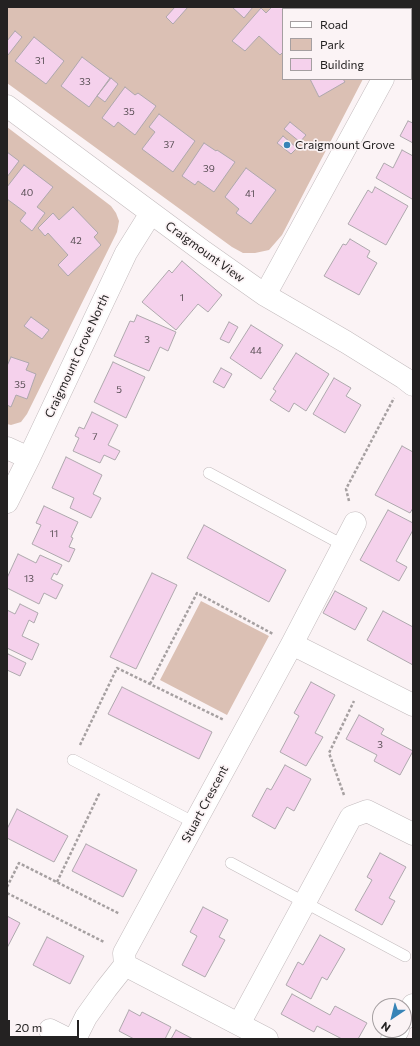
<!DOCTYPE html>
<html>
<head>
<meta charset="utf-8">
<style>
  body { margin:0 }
  #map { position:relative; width:420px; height:1046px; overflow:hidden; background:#fbf3f5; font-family:Commissioner,sans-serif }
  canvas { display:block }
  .frame { position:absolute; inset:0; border:8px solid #242222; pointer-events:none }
  .legend { position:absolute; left:282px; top:8px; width:130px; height:72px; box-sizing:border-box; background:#fbf3f5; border:1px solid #a59fa1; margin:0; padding:5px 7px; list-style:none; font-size:12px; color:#242222 }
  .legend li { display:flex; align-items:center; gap:8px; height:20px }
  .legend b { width:20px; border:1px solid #a59fa1 }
  .north { position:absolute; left:372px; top:998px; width:40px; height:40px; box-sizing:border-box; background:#fbf3f5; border:1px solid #a59fa1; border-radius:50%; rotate:215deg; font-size:11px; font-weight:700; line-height:16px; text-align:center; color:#242222 }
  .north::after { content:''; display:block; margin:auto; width:14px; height:18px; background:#3884b7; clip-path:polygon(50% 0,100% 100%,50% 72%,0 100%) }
  .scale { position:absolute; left:8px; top:1020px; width:71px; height:18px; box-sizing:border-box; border:2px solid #242222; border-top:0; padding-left:5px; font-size:12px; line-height:14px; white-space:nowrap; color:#242222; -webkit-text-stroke:3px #fbf3f5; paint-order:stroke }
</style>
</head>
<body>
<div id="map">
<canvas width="420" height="1046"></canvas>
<div class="frame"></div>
<ul class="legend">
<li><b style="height:5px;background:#fff"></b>Road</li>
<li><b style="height:11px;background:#dbc0b4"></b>Park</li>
<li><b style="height:11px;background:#f5d1ec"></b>Building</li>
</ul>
<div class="north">N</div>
<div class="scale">20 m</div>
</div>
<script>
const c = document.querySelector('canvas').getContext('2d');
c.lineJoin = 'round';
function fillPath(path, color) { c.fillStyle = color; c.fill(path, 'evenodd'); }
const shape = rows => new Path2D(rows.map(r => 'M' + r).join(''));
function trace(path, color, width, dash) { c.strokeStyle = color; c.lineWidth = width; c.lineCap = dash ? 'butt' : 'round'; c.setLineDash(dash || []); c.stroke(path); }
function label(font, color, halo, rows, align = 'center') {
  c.font = font + ' Commissioner,sans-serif'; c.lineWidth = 3.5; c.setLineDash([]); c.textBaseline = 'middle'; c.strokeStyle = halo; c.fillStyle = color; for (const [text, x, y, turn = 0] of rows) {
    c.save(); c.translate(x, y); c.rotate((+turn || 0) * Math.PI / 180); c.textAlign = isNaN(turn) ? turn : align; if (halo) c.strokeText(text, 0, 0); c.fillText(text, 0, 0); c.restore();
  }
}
fillPath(shape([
  [7,7,324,7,327,9,283,9,283,79,363,79,282,235,269,250,255,253,243,253,232,247,7,83],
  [7,127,111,206,116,213,119,221,117,232,27,414,21,422,11,425,7,424],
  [201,601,269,636,227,715,160,680]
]), '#dbc0b4');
const building = shape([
  [175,7,188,7,173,24,166,17,175,7],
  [232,7,253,7,244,18,232,7],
  [272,7,288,7,290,9,283,9,283,52,280,55,259,36,245,51,232,41,261,8,266,13,272,7],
  [15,31,22,37,8,55,7,54,7,41,15,31],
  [34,37,64,61,46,84,15,61,34,37],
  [82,57,110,78,89,107,61,86,82,57],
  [111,78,118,84,105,102,97,96,111,78],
  [310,79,343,79,345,82,319,97,310,79],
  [125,87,135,95,138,93,156,106,135,135,118,122,114,127,102,118,125,87],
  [159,114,195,141,173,172,142,149,155,132,149,127,159,114],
  [408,121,413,123,413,143,400,136,408,121],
  [290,122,306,135,300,142,284,129,290,122],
  [283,136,297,148,291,154,277,143,283,136],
  [204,143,216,151,217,150,235,162,214,192,198,181,195,185,182,176,204,143],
  [402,150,413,156,413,197,412,199,376,178,384,163,393,168,402,150],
  [7,152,19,161,7,177,7,152],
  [24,165,53,187,37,207,45,213,32,231,20,221,26,213,7,199,7,187,24,165],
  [246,168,276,190,251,224,236,213,239,209,225,197,246,168],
  [375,187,408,206,386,245,348,224,368,190,372,193,375,187],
  [73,207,98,233,94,237,101,245,68,276,58,265,68,255,48,233,45,236,38,228,53,213,59,220,73,207],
  [350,239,370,251,367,257,377,263,359,295,324,276,343,244,346,245,350,239],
  [182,261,222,295,208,312,198,304,176,330,142,302,169,270,172,273,182,261],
  [137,315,176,332,168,351,160,347,149,371,114,356,130,321,134,322,137,315],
  [31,317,49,330,42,339,24,326,31,317],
  [229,322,238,327,229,343,220,339,229,322],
  [251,325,283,345,261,379,230,358,251,325],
  [296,353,329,374,306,411,294,403,289,412,270,400,276,391,273,389,296,353],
  [11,357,29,363,26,370,36,374,27,399,16,395,11,407,7,405,7,366,11,357],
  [113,362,145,377,126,418,94,402,113,362],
  [221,368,232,374,224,388,213,382,221,368],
  [334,378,351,388,346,396,361,405,345,433,313,414,334,378],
  [92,412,118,425,108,445,120,451,115,460,104,455,100,463,73,451,79,438,75,436,79,427,84,429,92,412],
  [402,446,413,452,413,508,410,513,375,495,402,446],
  [66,457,102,475,93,494,101,498,91,518,70,508,74,498,52,488,66,457],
  [44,506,78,522,71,537,73,538,69,547,75,549,69,562,32,544,41,525,36,523,44,506],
  [388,510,413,523,413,530,396,561,407,567,399,581,360,560,388,510],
  [204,525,286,570,269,602,187,558,204,525],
  [18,554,36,563,40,555,62,565,57,575,54,573,51,579,63,585,56,599,44,593,39,604,7,588,7,578,18,554],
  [152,573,177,585,136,669,110,657,152,573],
  [335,591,367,608,355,630,323,613,335,591],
  [20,604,38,613,34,623,29,620,22,636,39,644,32,660,7,648,7,610,15,614,20,604],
  [383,611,413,627,413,665,367,640,383,611],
  [8,654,26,663,20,676,7,670,7,657,8,654],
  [311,682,335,695,315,733,323,737,306,766,280,752,299,716,294,713,311,682],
  [122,687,212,732,199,759,108,714,122,687],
  [359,715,384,729,381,734,413,751,400,775,374,761,377,755,346,739,359,715],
  [285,765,311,779,294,811,287,807,275,829,252,816,267,788,271,790,285,765],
  [17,809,68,836,54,862,7,838,7,829,17,809],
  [86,844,137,870,123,897,72,871,86,844],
  [380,853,406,867,389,898,395,901,382,925,355,910,372,880,367,877,380,853],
  [203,907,228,920,219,937,225,940,205,977,182,965,197,936,190,932,203,907],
  [7,916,20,923,7,948,7,916],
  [320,935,345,949,327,980,322,977,311,999,286,985,298,962,303,965,320,935],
  [47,937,84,956,70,984,33,965,47,937],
  [292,994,330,1015,335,1006,367,1023,358,1039,342,1039,317,1026,314,1032,281,1014,292,994],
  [129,1010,140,1016,142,1012,171,1027,165,1039,134,1039,119,1031,129,1010],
  [176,1030,193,1039,171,1039,176,1030]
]);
fillPath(building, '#f5d1ec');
trace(building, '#aea8ad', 1);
const service = shape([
  [209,473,343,545],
  [73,760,195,823],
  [231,863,405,956]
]);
const minor = shape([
  [350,7,352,9],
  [411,26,413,22],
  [7,106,204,252,265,295,346,342,404,378,413,385],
  [265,295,383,79],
  [7,448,29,458],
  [7,502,29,458,126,253,151,213],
  [292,644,413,705],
  [125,965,267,1039],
  [404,1019,413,1005],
  [239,1024,351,817,367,811,413,834],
  [50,1030,68,1039],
  [75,1039,86,1017,106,989,125,965,124,953,292,644,355,523],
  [392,1039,398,1030]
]);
trace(service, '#c3bbbd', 12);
trace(minor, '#c3bbbd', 23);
trace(shape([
  [349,501,346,489,394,398],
  [150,684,197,593,273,634],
  [80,745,117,668,224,720],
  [344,795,329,753,354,701],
  [57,882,100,792],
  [7,887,19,863,120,914],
  [7,893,104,942]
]), '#a6a0a1', 2.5, [3, 2]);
trace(service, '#fff', 11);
trace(minor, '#fff', 22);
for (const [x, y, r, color] of [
  [287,145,4,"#3884b7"]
]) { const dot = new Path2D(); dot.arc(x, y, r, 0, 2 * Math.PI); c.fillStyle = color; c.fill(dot); trace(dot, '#fbf3f5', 1.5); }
label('10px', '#584e54', null, [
  ["31",40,61],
  ["33",85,82],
  ["35",129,112],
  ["37",169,145],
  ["39",209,169],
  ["40",27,193],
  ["41",250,194],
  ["42",76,241],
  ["1",182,298],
  ["3",147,340],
  ["44",256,351],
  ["35",20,385],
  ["5",119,390],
  ["7",95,437],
  ["11",54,534],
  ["13",29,579],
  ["3",380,745]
]);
label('12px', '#242222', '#fbf3f5', [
  ["Craigmount Grove",295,145]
], 'left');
label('12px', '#242222', '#fbf3f5', [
  ["Craigmount View",205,252,36],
  ["Craigmount Grove North",77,356,-65],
  ["Stuart Crescent",205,804,-62]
]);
</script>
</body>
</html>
